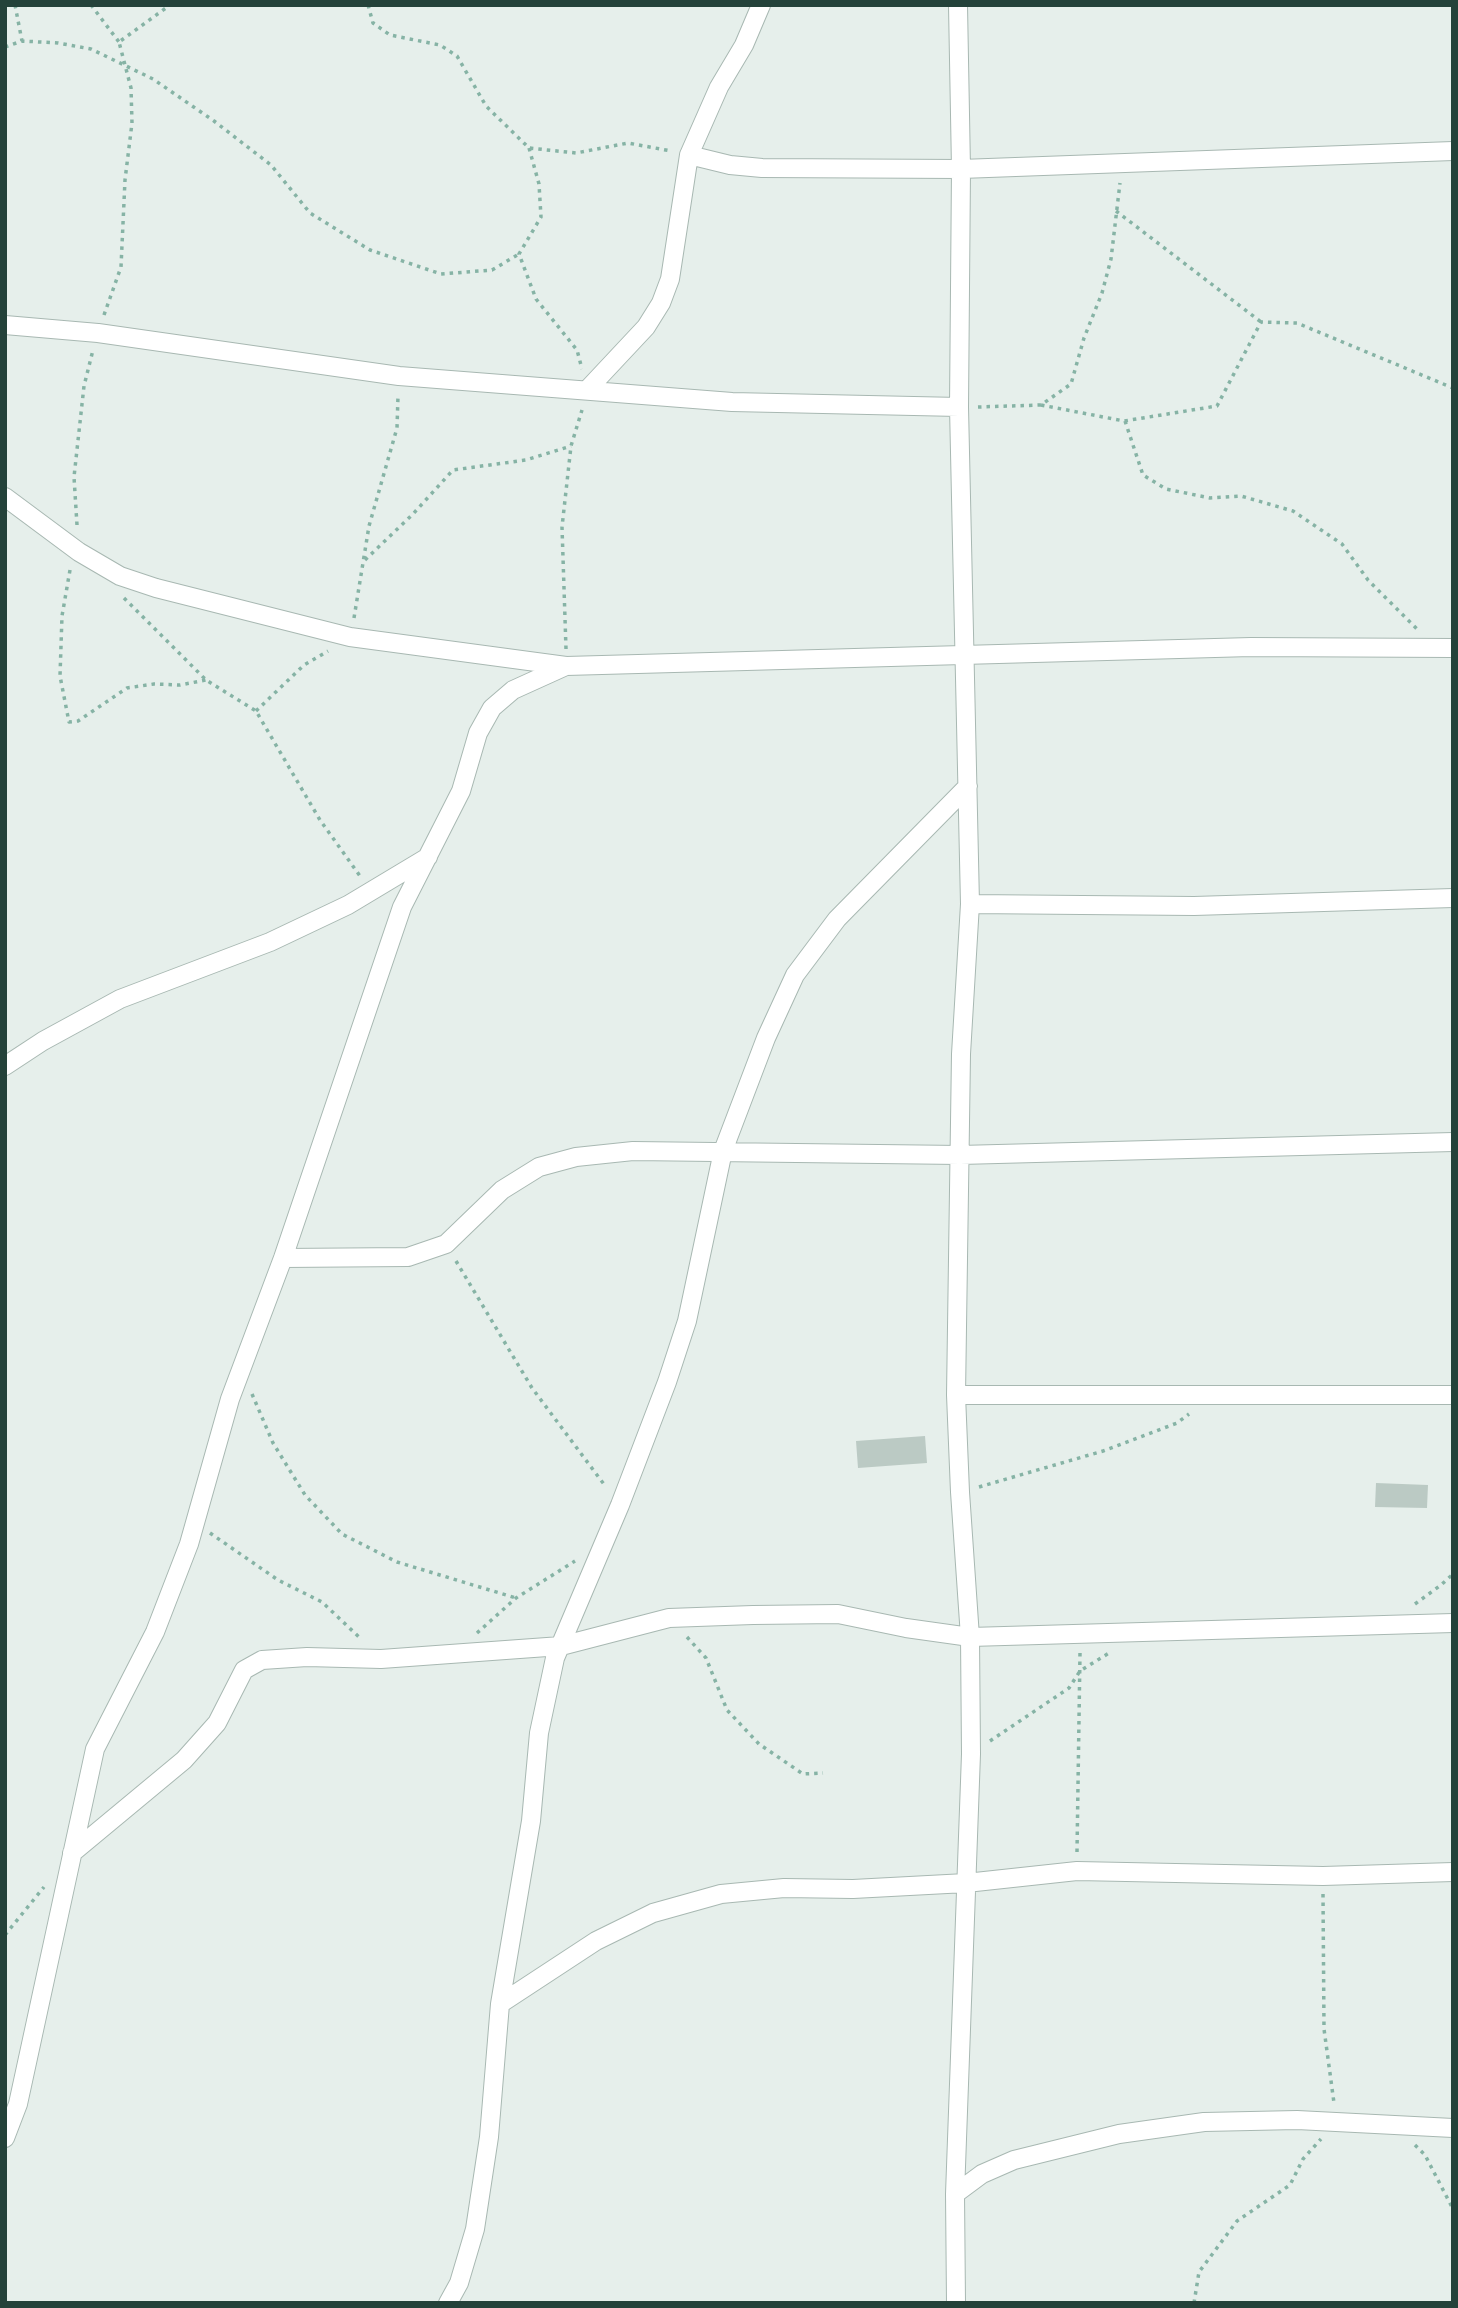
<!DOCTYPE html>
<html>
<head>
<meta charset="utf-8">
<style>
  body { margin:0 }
  #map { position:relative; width:1458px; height:2308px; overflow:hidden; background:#e6efeb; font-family:Figtree,sans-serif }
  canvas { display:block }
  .frame { position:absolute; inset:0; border:7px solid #24423a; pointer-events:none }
</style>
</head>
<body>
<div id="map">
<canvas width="1458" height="2308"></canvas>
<div class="frame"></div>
</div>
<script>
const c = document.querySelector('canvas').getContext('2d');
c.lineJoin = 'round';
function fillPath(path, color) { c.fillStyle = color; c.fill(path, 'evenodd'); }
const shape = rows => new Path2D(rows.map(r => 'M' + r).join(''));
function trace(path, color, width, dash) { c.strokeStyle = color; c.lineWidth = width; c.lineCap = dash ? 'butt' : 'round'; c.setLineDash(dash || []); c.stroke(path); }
fillPath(shape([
  [925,1436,927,1463,858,1468,856,1441],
  [1376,1483,1428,1485,1427,1508,1375,1507]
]), '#bbcac4');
const street = shape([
  [689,155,730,165,762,168,961,169,1453,151],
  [5,325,98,333,399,376,732,402,959,407],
  [587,390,646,327,661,303,670,279,689,155,719,87,744,45,761,5],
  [5,497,79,552,120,576,156,588,350,637,566,666,1251,647,1453,648],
  [970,904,1194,906,1453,898],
  [5,1066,43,1041,120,999,270,942,348,905,428,857],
  [283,1258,408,1257,446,1244,502,1190,539,1167,576,1157,633,1151,960,1155,1453,1142],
  [956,1395,1453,1395],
  [72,1853,184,1760,217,1723,244,1670,262,1660,307,1657,381,1659,561,1646,669,1618,753,1615,838,1614,906,1628,970,1637,1453,1623],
  [500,2004,596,1941,653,1913,721,1894,784,1888,853,1889,966,1883,1077,1871,1323,1876,1453,1872],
  [5,2138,18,2104,95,1749,155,1632,189,1544,230,1399,283,1258,402,907,461,791,478,733,492,708,513,690,566,666],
  [955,2194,982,2174,1014,2160,1119,2134,1204,2122,1297,2120,1453,2128],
  [448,2303,459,2283,475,2229,489,2137,500,2004,531,1821,539,1733,555,1658,620,1505,667,1382,687,1321,723,1151,766,1038,795,975,837,919,968,786],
  [956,2303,955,2194,971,1754,970,1637,960,1492,956,1395,961,1054,970,904,959,407,961,169,958,5]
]);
trace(street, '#a8b8b2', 20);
trace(shape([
  [15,5,22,41],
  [91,5,119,42],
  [368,5,373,23,390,35,440,45,457,56,486,106,529,148,576,153,628,143,671,151],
  [5,47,22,41,58,43,91,49,153,79,214,121,271,165,310,213,370,250,441,274,492,270,519,254],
  [529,148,539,184,541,217,519,254,536,299,577,350,582,369],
  [1116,211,1261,322],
  [104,315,121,267,125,180,132,123,131,88,119,42,170,5],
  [1041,405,1124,421,1217,406,1261,322,1297,323,1453,388],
  [978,407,1041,405,1071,384,1084,338,1102,293,1111,259,1120,183],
  [1125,421,1143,475,1166,489,1210,498,1241,496,1293,511,1342,544,1368,580,1418,630],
  [77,525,74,477,84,386,93,350],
  [365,560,413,514,453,470,526,460,571,446],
  [70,570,62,616,60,676,69,722,78,721,127,688,154,684,180,685,206,680],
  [124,598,206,680,256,711,320,820,360,876],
  [354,618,369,526,397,428,398,396],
  [566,649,562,527,571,446,582,410],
  [256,711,304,665,328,651],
  [456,1261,532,1388,606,1487],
  [252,1394,273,1443,305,1495,342,1534,397,1562,516,1598],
  [979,1487,1103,1451,1177,1423,1189,1414],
  [210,1533,278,1580,322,1602,360,1638],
  [1415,1604,1441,1585,1453,1574],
  [477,1633,516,1598,575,1561],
  [687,1637,706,1658,727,1710,759,1744,803,1774,823,1773],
  [990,1741,1069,1688,1080,1671,1109,1653],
  [1077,1852,1080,1653],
  [1323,1894,1324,2029,1334,2103],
  [5,1935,44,1887],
  [1415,2145,1425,2155,1453,2209],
  [1194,2303,1199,2272,1237,2221,1290,2185,1303,2159,1321,2139]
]), '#86b3a5', 3.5, [3.5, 5]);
trace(street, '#fff', 18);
</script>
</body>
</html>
